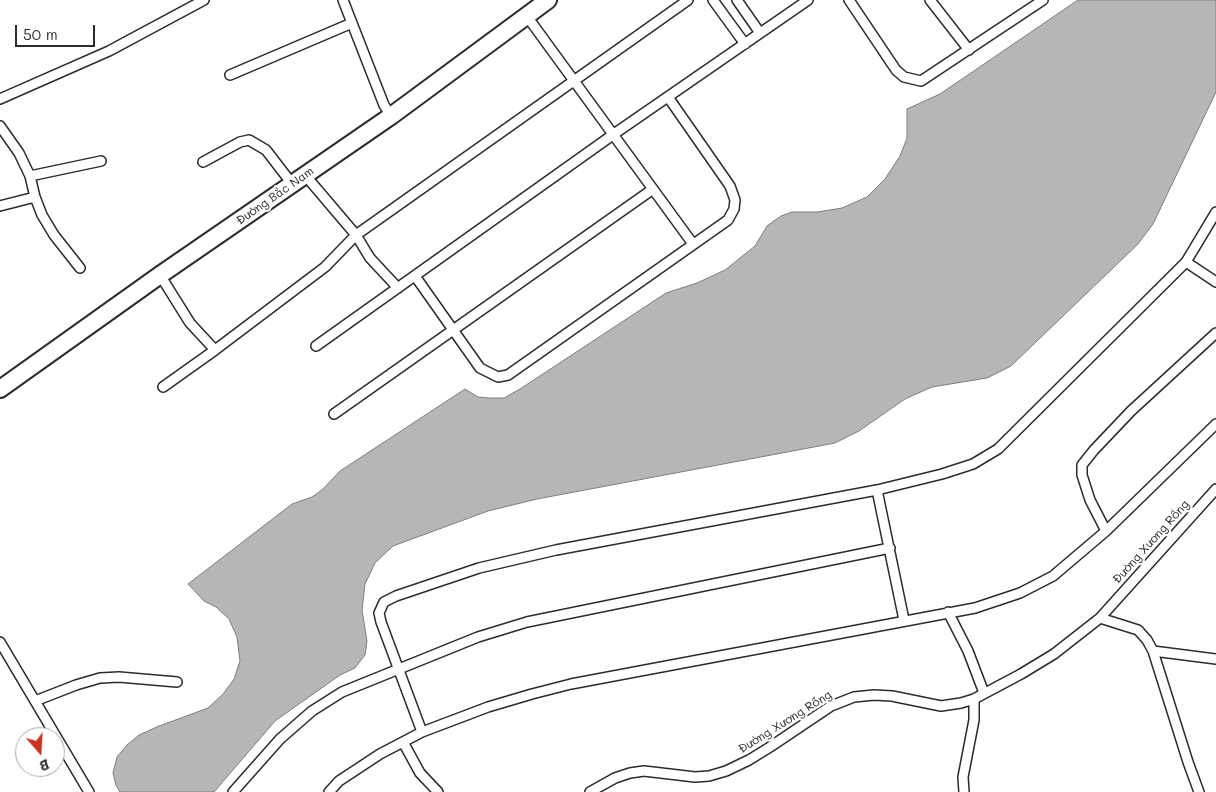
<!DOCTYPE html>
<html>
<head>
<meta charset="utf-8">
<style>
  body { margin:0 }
  #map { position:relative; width:1216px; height:792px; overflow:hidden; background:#fff; font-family:Mali,sans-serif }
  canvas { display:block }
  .north { position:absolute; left:15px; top:727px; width:50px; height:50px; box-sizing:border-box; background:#fff; border:1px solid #aaa; border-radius:50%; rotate:161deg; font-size:14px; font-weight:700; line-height:20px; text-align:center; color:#2b2b2b }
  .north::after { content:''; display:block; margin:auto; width:18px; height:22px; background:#c8321e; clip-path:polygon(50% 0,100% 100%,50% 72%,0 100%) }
  .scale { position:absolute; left:15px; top:25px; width:80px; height:22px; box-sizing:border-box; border:2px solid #2b2b2b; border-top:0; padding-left:6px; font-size:15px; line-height:18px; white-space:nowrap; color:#2b2b2b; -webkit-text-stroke:4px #fff; paint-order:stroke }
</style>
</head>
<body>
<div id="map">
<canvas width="1216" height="792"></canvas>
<div class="north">B</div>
<div class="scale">50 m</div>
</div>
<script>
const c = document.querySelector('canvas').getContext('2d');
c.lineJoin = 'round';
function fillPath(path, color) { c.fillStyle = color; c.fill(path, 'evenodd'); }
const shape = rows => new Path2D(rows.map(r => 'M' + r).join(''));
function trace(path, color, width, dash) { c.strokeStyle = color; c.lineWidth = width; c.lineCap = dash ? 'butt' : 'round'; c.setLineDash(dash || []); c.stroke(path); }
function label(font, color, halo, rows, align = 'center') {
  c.font = font + ' Mali,sans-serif'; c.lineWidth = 4.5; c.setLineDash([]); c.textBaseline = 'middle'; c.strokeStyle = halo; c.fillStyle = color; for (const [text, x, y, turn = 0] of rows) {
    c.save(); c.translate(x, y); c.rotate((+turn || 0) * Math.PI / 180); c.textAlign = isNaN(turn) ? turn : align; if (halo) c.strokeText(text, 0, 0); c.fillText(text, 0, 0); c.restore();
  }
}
const water = shape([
  [1078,0,1216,0,1216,92,1153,224,1138,244,1011,366,987,378,932,387,905,399,859,431,835,443,537,499,488,511,393,546,375,563,365,584,362,610,367,641,365,655,355,668,340,675,275,721,214,792,120,792,116,785,113,773,117,757,127,745,139,735,159,726,208,708,223,694,234,679,240,661,237,637,229,619,216,607,204,601,188,584,292,504,312,497,323,489,340,471,465,389,478,397,489,398,504,398,520,389,666,293,697,283,725,270,755,246,767,226,781,216,792,212,817,212,842,208,867,197,885,179,900,156,907,138,907,109,940,94,1078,0]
]);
fillPath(water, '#b6b6b6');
trace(water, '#7e7e7e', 1);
const street = shape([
  [343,0,384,105,391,116],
  [713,0,745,44],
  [737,0,760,33],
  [849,0,896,70,904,77,921,81,1043,0],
  [930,0,969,50],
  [526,15,693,244],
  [230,75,352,23],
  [0,99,109,51,204,0],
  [0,126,19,153,30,176,35,197,42,215,54,235,80,268],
  [203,162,240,142,249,140,266,150,293,185],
  [305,175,356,235,370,258,398,288],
  [30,176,101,161],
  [0,206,35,197],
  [1186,262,1216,282],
  [160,275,190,323,215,350],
  [415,276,480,368,498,377,508,375,728,220,734,209,735,200,730,186,668,97],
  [316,346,614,134,808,0],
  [163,387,215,350,325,267,356,235,688,0],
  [334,414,653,189],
  [877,490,904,620],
  [1106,531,1090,500,1082,475,1082,465,1094,450,1131,411,1216,333],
  [948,612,968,651,984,693],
  [1100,618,1138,630,1147,640,1153,651,1216,659],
  [0,642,89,792],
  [1153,651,1188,762,1199,792],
  [35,701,76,685,100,678,119,677,177,682],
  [422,732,381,622,379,613,384,602,396,596,479,568,556,550,877,490,942,474,973,464,998,449,1186,262,1216,212],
  [403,742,420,773,438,792],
  [233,792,280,739,312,711,342,692,478,637,527,622,890,548],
  [329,792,339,781,380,754,422,732,488,707,532,694,571,684,975,608,1020,593,1053,576,1106,531,1216,424],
  [590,792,615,778,630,773,644,771,695,777,709,776,726,771,749,760,770,747,831,706,854,697,874,695,892,696,941,706,961,703,974,699,1021,674,1054,654,1100,618,1216,489],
  [964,792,963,777,974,720,974,699]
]);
const highway = shape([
  [0,389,160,275,391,116,548,0]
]);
trace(street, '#2b2b2b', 12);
trace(highway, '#2b2b2b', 20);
trace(street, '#fff', 9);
trace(highway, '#fff', 16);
label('12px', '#2b2b2b', '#fff', [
  ["Đường Bắc Nam",275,196,-35],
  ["Đường Xương Rồng",1151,542,-48],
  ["Đường Xương Rồng",785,722,-32]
]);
</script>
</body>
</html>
